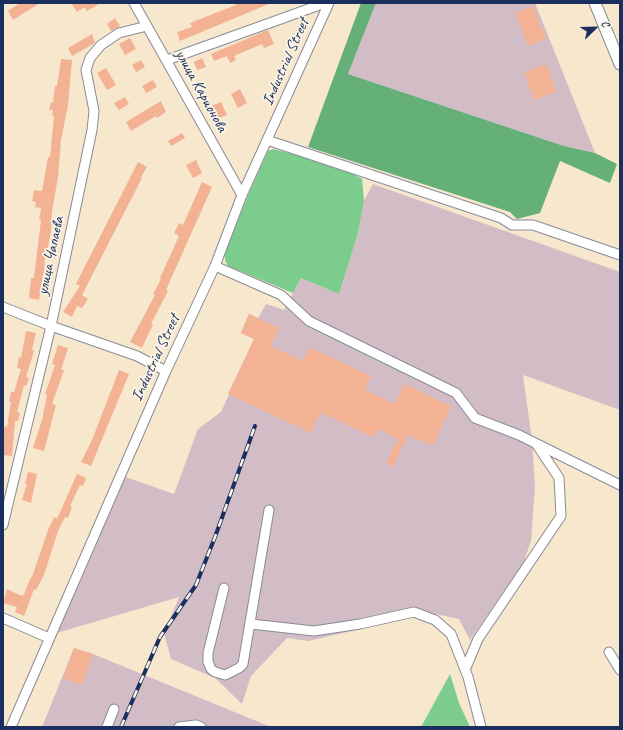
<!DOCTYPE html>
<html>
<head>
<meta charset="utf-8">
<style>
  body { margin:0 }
  #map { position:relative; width:623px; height:730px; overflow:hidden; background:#f6e7cd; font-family:Caveat,sans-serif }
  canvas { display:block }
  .frame { position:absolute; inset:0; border:4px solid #1b2f5e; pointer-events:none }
  .north { position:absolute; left:575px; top:8px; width:40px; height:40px; -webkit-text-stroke:3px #fcf5e5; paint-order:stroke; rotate:67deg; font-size:11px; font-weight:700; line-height:16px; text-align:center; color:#1b2f5e }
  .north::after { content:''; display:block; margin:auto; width:14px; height:18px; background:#1b2f5e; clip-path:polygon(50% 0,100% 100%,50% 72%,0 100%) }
</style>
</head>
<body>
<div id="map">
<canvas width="623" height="730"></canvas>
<div class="frame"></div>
<div class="north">С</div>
</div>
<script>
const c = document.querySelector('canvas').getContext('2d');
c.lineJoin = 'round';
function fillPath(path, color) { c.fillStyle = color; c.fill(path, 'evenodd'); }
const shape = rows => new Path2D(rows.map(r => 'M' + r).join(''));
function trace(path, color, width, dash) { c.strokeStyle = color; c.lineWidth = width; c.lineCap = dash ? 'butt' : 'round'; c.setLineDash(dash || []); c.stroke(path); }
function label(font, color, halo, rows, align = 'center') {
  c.font = font + ' Caveat,sans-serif'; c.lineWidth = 3.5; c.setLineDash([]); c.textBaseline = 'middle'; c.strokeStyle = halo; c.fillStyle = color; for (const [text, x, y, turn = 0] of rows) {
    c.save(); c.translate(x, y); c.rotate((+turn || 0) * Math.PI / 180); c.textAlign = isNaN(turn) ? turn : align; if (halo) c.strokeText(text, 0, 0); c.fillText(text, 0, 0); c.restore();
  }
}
fillPath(shape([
  [376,3,535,3,595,153,564,146,348,74],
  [373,184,620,272,620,410,523,375,532,440,535,487,531,541,523,564,470,640,459,619,431,613,308,641,287,638,251,676,242,704,215,678,171,659,164,633,179,597,50,635,120,475,174,494,198,429,221,412,254,339,241,333,249,314,258,318,266,304,284,310,301,278,339,294,358,233,364,201],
  [74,648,93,654,271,727,42,727]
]), '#d2bdc6');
fillPath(shape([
  [273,149,337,165,362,179,364,201,358,233,339,294,301,278,293,293,228,266,225,260,225,252,249,193,268,151],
  [450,674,459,703,470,727,421,727]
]), '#7ccc8d');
fillPath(shape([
  [361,3,376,3,348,74,564,146,595,153,617,164,610,183,560,161,540,213,517,219,510,212,308,147]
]), '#65b078');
fillPath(shape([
  [20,3,40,3,13,20,8,11],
  [71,3,101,3,87,11,85,7,77,12],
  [235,3,271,3,180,41,177,32,192,27,190,23,236,5],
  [533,6,546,39,528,46,515,13],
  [115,18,120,26,111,31,107,24],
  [268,30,274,44,264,48,262,44,234,56,236,60,230,63,227,56,214,61,211,54],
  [92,34,95,43,72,56,68,48],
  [130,38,136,49,125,55,119,44],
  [202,58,206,67,197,70,194,62],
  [61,59,72,60,68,105,61,140,58,177,52,211,51,231,46,258,45,258,44,274,43,274,39,300,29,298,31,278,34,278,41,220,39,220,41,208,35,207,36,202,32,201,34,190,42,191,48,157,50,157,54,116,52,115,53,110,49,110,51,102,53,103,55,86,57,86],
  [141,60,145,67,136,72,132,65],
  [546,64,556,92,534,100,524,72],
  [106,68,116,85,107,90,97,73],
  [153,80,157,87,146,93,142,86],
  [240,89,247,103,238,108,231,94],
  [125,97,129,104,119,110,114,103],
  [161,101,166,112,157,118,156,116,131,131,126,122],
  [221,102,227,115,216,119,211,106],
  [182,133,185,138,171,146,168,141],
  [196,160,202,173,193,178,186,165],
  [138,162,147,167,141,177,142,178,82,295,88,299,82,308,77,306,72,317,63,312,80,286,76,284],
  [202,182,212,187,166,290,168,291,151,324,153,324,142,348,130,342,155,295,153,294,161,279,160,278,179,236,174,233,179,223,183,225],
  [249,314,279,328,271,346,303,361,309,347,371,376,365,390,395,404,404,384,451,406,433,446,408,435,393,467,386,463,398,439,378,429,374,438,320,412,311,433,228,394,254,339,241,333],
  [26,331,36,333,32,350,34,351,26,377,29,378,26,386,24,385,17,412,20,413,18,421,15,421,12,456,3,455,3,426,7,427,11,402,9,401,11,392,14,392,21,369,17,368,19,357,21,358],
  [58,345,68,348,61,370,64,370,52,404,56,405,44,451,33,448,42,420,47,395,45,394,55,365,52,364],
  [119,370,129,374,91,466,81,462,92,440],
  [28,472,37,474,31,503,22,500,27,484,25,483],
  [77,474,86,478,83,486,80,485,70,506,72,507,68,518,65,517,58,531,44,575,36,590,34,589,24,616,15,612,17,607,3,603,7,589,22,596,24,594,31,577,32,577,48,530,54,517,57,519],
  [74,648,93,654,82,685,63,678]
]), '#f3b293');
const minor = shape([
  [134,3,242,195],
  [167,60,325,3],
  [267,140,501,218,512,225,533,225,620,255],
  [215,266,281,295,309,321,456,393,475,418,519,435,620,485],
  [3,307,51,326,137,356,166,371],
  [3,525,51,326,92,130,94,111,86,70,90,58,101,45,119,33,147,26],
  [224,588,208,653,208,662,211,669,215,672,225,675,239,668,243,664,269,510],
  [3,618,49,638],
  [251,624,314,631,360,624,414,612,435,620,451,634,468,677,481,727],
  [609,652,620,670],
  [465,670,478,639,561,516,559,478,537,445],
  [11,727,166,371,215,266,242,195,329,3],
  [107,727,114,709],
  [179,727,196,725,201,727]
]);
const major = shape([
  [595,3,620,64]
]);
trace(minor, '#888b96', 11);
trace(major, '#888b96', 13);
trace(minor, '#fff', 9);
trace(major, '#fff', 11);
const rail = shape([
  [121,727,160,637,196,585,215,537,255,426]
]);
trace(rail, '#1b2f5e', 4);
trace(rail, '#fcf5e5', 2.5, [8]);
label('16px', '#1b2f5e', '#fcf5e5', [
  ["Industrial Street",286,62,-66],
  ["улица Карионова",201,91,61],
  ["улица Чапаева",51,256,-78],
  ["Industrial Street",156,358,-65]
]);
</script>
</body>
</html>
